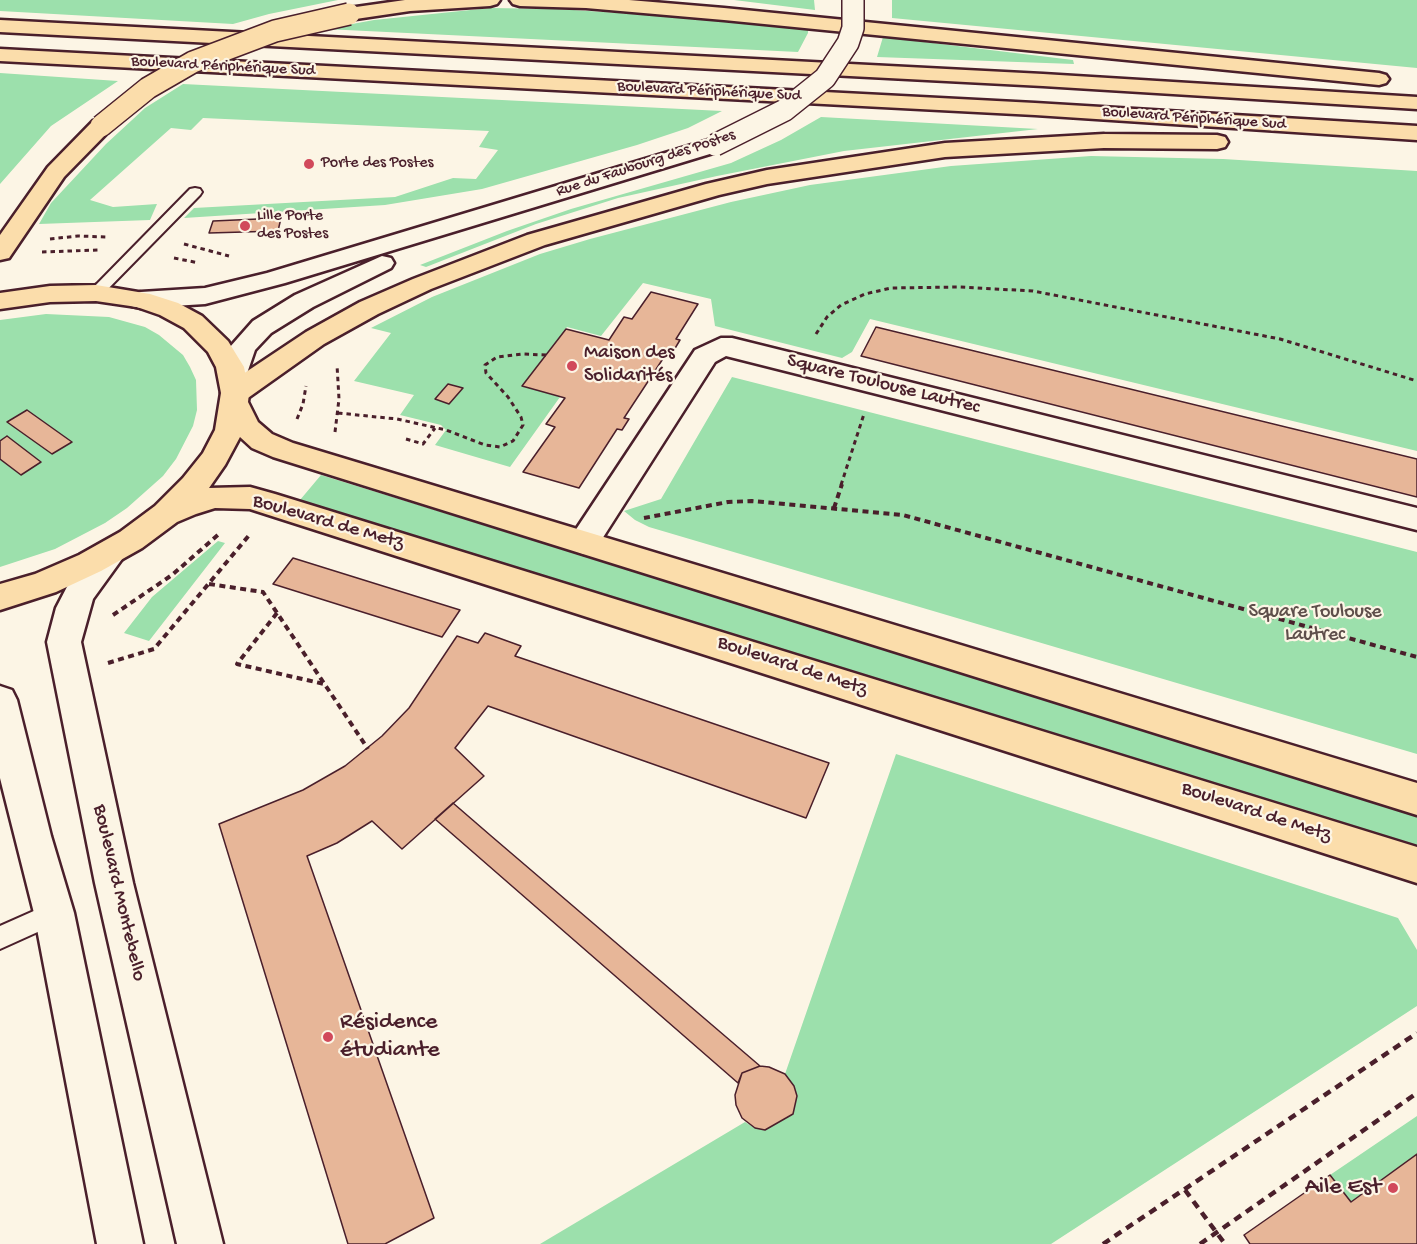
<!DOCTYPE html>
<html>
<head>
<meta charset="utf-8">
<style>
  body { margin:0 }
  canvas { display:block; background:#fcf5e5 }
</style>
</head>
<body>
<canvas width="1417" height="1244"></canvas>
<script>
const c = document.querySelector('canvas').getContext('2d');
c.lineJoin = 'round';
function fillPath(path, color) { c.fillStyle = color; c.fill(path, 'evenodd'); }
const shape = rows => new Path2D(rows.map(r => 'M' + r).join(''));
function trace(path, color, width, dash) { c.strokeStyle = color; c.lineWidth = width; c.lineCap = dash ? 'butt' : 'round'; c.setLineDash(dash || []); c.stroke(path); }
function label(font, color, halo, rows, align = 'center') {
  c.font = font + ' "Gochi Hand",sans-serif'; c.lineWidth = 4.5; c.setLineDash([]); c.textBaseline = 'middle'; c.strokeStyle = halo; c.fillStyle = color; for (const [text, x, y, turn = 0] of rows) {
    c.save(); c.translate(x, y); c.rotate((+turn || 0) * Math.PI / 180); c.textAlign = isNaN(turn) ? turn : align; if (halo) c.strokeText(text, 0, 0); c.fillText(text, 0, 0); c.restore();
  }
}
fillPath(shape([
  [0,0,338,0,269,14,233,24,0,11],
  [734,0,814,0,815,10],
  [892,0,1417,0,1417,68,892,18],
  [490,8,558,9,680,17,808,30,808,33,798,52,325,29,374,20],
  [883,37,1073,60,1074,64,877,57],
  [0,73,118,81,51,126,0,184],
  [183,84,422,96,722,111,688,128,637,145,482,189,385,205,184,218,194,208,395,197,453,178,476,179,498,150,479,147,489,131,203,118,191,130,171,128,90,200,113,207,157,204,150,220,39,224,51,203,106,144,145,108],
  [821,117,1038,129,844,151,717,176,618,198,536,224,426,267,420,265,507,231,571,209,731,163,781,140],
  [1091,156,1223,159,1417,171,1417,451,870,319,852,352,842,358,715,326,711,299,643,283,601,336,567,327,523,386,560,397,510,467,435,445,446,430,441,425,400,415,414,395,354,381,391,333,371,328,432,297,540,254,590,239,731,202,810,185,951,166],
  [46,314,109,317,145,327,159,335,183,355,190,367,196,380,197,410,193,426,176,459,163,476,127,508,105,523,55,549,0,567,0,320],
  [732,377,1417,552,1417,754,649,527,635,520,624,511,661,499],
  [321,475,1417,812,1417,851,300,500],
  [218,541,225,543,149,641,124,633,152,597],
  [896,754,1398,918,1417,950,1417,1006,1051,1244,540,1244,745,1122,755,1128,765,1130,793,1114,797,1096,794,1086,785,1074],
  [1417,1116,1417,1154,1351,1202,1330,1175]
]), '#9ce0ac');
const building = shape([
  [281,218,278,231,209,233,213,221,281,218],
  [651,292,698,304,676,339,680,340,674,350,670,348,624,418,629,419,622,430,617,429,579,488,523,472,555,427,546,424,565,398,522,386,566,329,609,340,624,317,632,319,651,292],
  [876,327,1417,459,1417,497,861,356,876,327],
  [448,384,463,388,449,404,435,399,448,384],
  [27,410,72,442,52,454,7,422,27,410],
  [7,436,41,462,21,475,0,459,0,441,7,436],
  [293,558,460,610,442,637,273,584,293,558],
  [485,633,521,646,515,656,829,763,806,818,488,706,455,748,484,776,402,849,372,821,337,843,307,856,434,1218,385,1244,348,1244,219,824,303,790,345,766,382,736,409,708,457,636,478,643,485,633],
  [453,803,490,835,760,1066,742,1073,738,1083,435,819,453,803],
  [760,1066,769,1067,785,1074,794,1086,797,1096,793,1114,765,1130,755,1128,742,1118,736,1105,735,1095,742,1073,760,1066],
  [1417,1154,1417,1244,1250,1244,1244,1235,1330,1175,1351,1202,1417,1154]
]);
fillPath(building, '#e7b698');
trace(building, '#4a1f2b', 1.5);
const lane = shape([
  [195,188,200,189,202,192,200,195,101,296,91,296,88,293,91,290,190,189,195,188],
  [54,902,62,905,66,913,62,921,0,949,0,926,54,902]
]);
const street = shape([
  [721,338,732,338,1417,508,1417,530,726,356,715,362,595,550,584,554,573,550,568,542,573,534,695,350,721,338]
]);
const secondary = shape([
  [715,138,723,140,726,145,723,150,285,283,205,304,141,308,132,306,128,300,132,294,141,292,205,288,267,273,715,138],
  [382,256,391,258,394,263,391,268,313,307,271,333,255,350,243,385,233,388,223,385,219,379,230,347,253,321,295,295,382,256],
  [111,540,122,544,127,552,93,599,81,642,133,883,223,1244,177,1244,95,883,47,642,56,608,69,583,100,544,111,540],
  [0,686,12,690,17,700,51,836,74,913,143,1244,97,1244,34,913,0,778,0,686]
]);
const primary = shape([
  [96,285,150,294,178,303,202,316,228,341,244,367,249,393,248,402,258,422,272,434,293,443,1417,783,1417,815,273,457,252,448,240,437,225,465,209,488,250,487,275,494,1417,847,1417,883,250,509,215,508,196,514,177,522,142,548,101,571,56,592,0,610,0,584,35,574,79,555,120,532,155,506,183,478,203,453,215,430,221,393,216,367,208,352,184,328,160,315,137,307,96,301,50,302,0,309,0,293,50,286,96,285]
]);
const highway = shape([
  [405,0,500,0,497,4,490,6,410,11,349,20,342,18,339,14,342,10,349,8,405,0],
  [510,0,629,0,724,8,1379,73,1386,75,1389,79,1386,83,1379,85,724,20,586,8,520,6,513,4,510,0],
  [0,20,1043,74,1417,97,1417,109,1043,86,0,32,0,20],
  [0,49,1035,103,1417,126,1417,140,1035,115,0,61,0,49],
  [101,119,109,121,112,126,109,131,64,177,9,258,0,260,0,235,48,167,93,121,101,119],
  [1104,134,1217,135,1225,137,1228,142,1225,147,1217,149,1104,148,945,157,767,184,719,195,545,245,431,289,378,314,324,344,245,400,235,402,225,400,221,393,225,386,306,332,360,302,413,279,527,235,706,184,767,170,945,143,1104,134]
]);
trace(lane, '#4a1f2b', 4);
trace(street, '#4a1f2b', 5);
trace(secondary, '#4a1f2b', 5);
trace(primary, '#4a1f2b', 5);
trace(highway, '#4a1f2b', 5);
trace(shape([
  [50,239,78,236,108,237],
  [184,244,229,256],
  [42,252,98,250],
  [174,258,199,263],
  [816,334,827,317,841,305,865,294,891,288,959,287,1033,291,1280,339,1417,381],
  [338,413,397,419,446,430,485,445,500,447,513,441,523,425,521,417,508,397,486,373,485,365,497,357,522,354,546,355],
  [297,419,303,404,306,386],
  [335,432,339,399,337,365],
  [406,439,423,444,435,428],
  [841,485,864,414]
]), '#4a1f2b', 3, [4.5, 4]);
trace(shape([
  [834,508,842,484],
  [644,518,728,502,752,501,903,515,1417,657],
  [209,584,263,592,368,749],
  [277,613,237,664,324,684],
  [113,615,172,575,219,534],
  [108,663,154,649,251,533]
]), '#4a1f2b', 4, [6, 4.5]);
trace(shape([
  [1103,1244,1417,1033],
  [1200,1244,1417,1093]
]), '#4a1f2b', 4.5, [8, 6]);
fillPath(lane, '#fcf5e5');
fillPath(street, '#fcf5e5');
fillPath(secondary, '#fcf5e5');
fillPath(primary, '#fbddab');
fillPath(highway, '#fbddab');
const secondaryBridge = shape([
  [715,145,785,110,825,78,848,43,853,28,853,0]
]);
const highwayBridge = shape([
  [101,126,148,88,193,62,275,31,349,14]
]);
trace(secondaryBridge, '#4a1f2b', 24, []);
trace(highwayBridge, '#4a1f2b', 24, []);
trace(shape([
  [1185,1190,1225,1244]
]), '#4a1f2b', 4.5, [8, 6]);
trace(secondaryBridge, '#fcf5e5', 21);
trace(highwayBridge, '#fbddab', 21);
for (const [x, y, r, color] of [
  [309,164,6,"#d1495b"],
  [245,226,6,"#d1495b"],
  [572,366,6,"#d1495b"],
  [328,1037,6,"#d1495b"],
  [1393,1188,6,"#d1495b"]
]) { const dot = new Path2D(); dot.arc(x, y, r, 0, 2 * Math.PI); c.fillStyle = color; c.fill(dot); trace(dot, '#fcf5e5', 2); }
label('16px', '#4a1f2b', '#fcf5e5', [
  ["Boulevard Périphérique Sud",223,67,3],
  ["Boulevard Périphérique Sud",709,92,3],
  ["Boulevard Périphérique Sud",1194,119,4],
  ["Rue du Faubourg des Postes",646,164,-18]
]);
label('16px', '#4a1f2b', '#fcf5e5', [
  ["Porte des Postes",321,164],
  ["Lille Porte",257,217],
  ["des Postes",257,235]
], 'left');
label('20px', '#4a1f2b', '#fcf5e5', [
  ["Maison des",584,354],
  ["Solidarités",584,377]
], 'left');
label('20px', '#4a1f2b', '#fcf5e5', [
  ["Square Toulouse Lautrec",883,385,14],
  ["Boulevard de Metz",328,523,16],
  ["Boulevard de Metz",792,667,18],
  ["Boulevard de Metz",1256,813,18],
  ["Boulevard Montebello",118,893,77]
]);
label('20px', '#5e4f4b', '#fcf5e5', [
  ["Square Toulouse",1315,613],
  ["Lautrec",1315,636]
]);
label('24px', '#4a1f2b', '#fcf5e5', [
  ["Résidence",340,1023],
  ["étudiante",340,1051],
  ["Aile Est",1381,1188,"right"]
], 'left');
</script>
</body>
</html>
